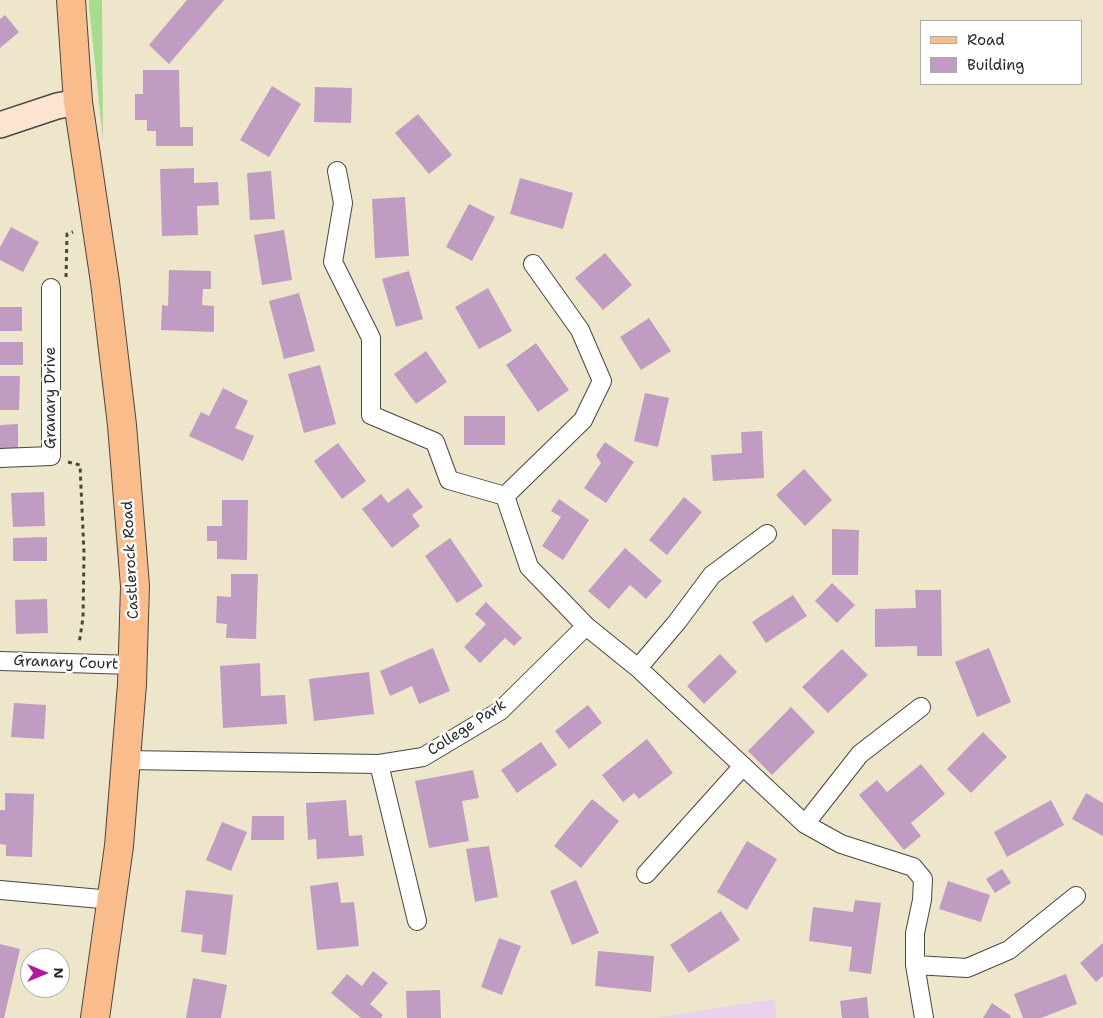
<!DOCTYPE html>
<html>
<head>
<meta charset="utf-8">
<style>
  body { margin:0 }
  #map { position:relative; width:1103px; height:1018px; overflow:hidden; background:#eee6ca; font-family:"Shantell Sans",sans-serif }
  canvas { display:block }
  .legend { position:absolute; left:920px; top:20px; width:162px; height:65px; box-sizing:border-box; background:#fff; border:1px solid #aaa; margin:0; padding:6px 9px; list-style:none; font-size:15px; color:#2b2b2b }
  .legend li { display:flex; align-items:center; gap:10px; height:25px }
  .legend b { width:25px; border:1px solid #aaa }
  .north { position:absolute; left:20px; top:948px; width:50px; height:50px; box-sizing:border-box; background:#fff; border:1px solid #aaa; border-radius:50%; rotate:90deg; font-size:14px; font-weight:700; line-height:20px; text-align:center; color:#2b2b2b }
  .north::after { content:''; display:block; margin:auto; width:18px; height:22px; background:#b5179e; clip-path:polygon(50% 0,100% 100%,50% 72%,0 100%) }
</style>
</head>
<body>
<div id="map">
<canvas width="1103" height="1018"></canvas>
<ul class="legend">
<li><b style="height:6px;background:#fabc8b"></b>Road</li>
<li><b style="height:14px;background:#c09cc2"></b>Building</li>
</ul>
<div class="north">N</div>
</div>
<script>
const c = document.querySelector('canvas').getContext('2d');
c.lineJoin = 'round';
function fillPath(path, color) { c.fillStyle = color; c.fill(path, 'evenodd'); }
const shape = rows => new Path2D(rows.map(r => 'M' + r).join(''));
function trace(path, color, width, dash) { c.strokeStyle = color; c.lineWidth = width; c.lineCap = dash ? 'butt' : 'round'; c.setLineDash(dash || []); c.stroke(path); }
function label(font, color, halo, rows, align = 'center') {
  c.font = font + ' "Shantell Sans",sans-serif'; c.lineWidth = 5; c.setLineDash([]); c.textBaseline = 'middle'; c.strokeStyle = halo; c.fillStyle = color; for (const [text, x, y, turn = 0] of rows) {
    c.save(); c.translate(x, y); c.rotate((+turn || 0) * Math.PI / 180); c.textAlign = isNaN(turn) ? turn : align; if (halo) c.strokeText(text, 0, 0); c.fillText(text, 0, 0); c.restore();
  }
}
fillPath(shape([
  [775,999,776,1018,655,1018]
]), '#ead1ec');
fillPath(shape([
  [89,0,102,0,103,141,89,6]
]), '#a5dc8e');
fillPath(shape([
  [187,0,224,0,169,64,149,45],
  [5,15,19,32,0,48,0,19],
  [143,70,179,70,180,127,193,127,193,146,156,146,156,131,147,131,147,120,135,120,135,94,143,94],
  [272,86,301,104,269,157,240,140],
  [315,87,352,88,351,123,314,122],
  [418,114,452,155,429,174,395,133],
  [194,168,194,183,218,182,219,205,197,206,198,235,162,236,160,169],
  [271,171,275,219,250,220,247,173],
  [520,178,573,193,563,229,510,214],
  [405,197,409,256,375,258,372,199],
  [469,204,495,217,472,261,446,247],
  [11,227,39,242,23,272,0,260,0,247],
  [284,230,292,280,262,285,254,235],
  [605,253,632,285,603,310,575,278],
  [169,270,211,271,211,289,203,289,202,305,214,306,214,332,161,330,162,305,168,306],
  [409,271,423,319,396,327,382,279],
  [488,288,512,331,479,349,455,307],
  [299,293,315,351,284,359,269,301],
  [0,307,22,307,22,331,0,331],
  [649,318,671,351,641,370,620,337],
  [0,342,23,342,23,365,0,365],
  [536,343,569,390,538,412,506,365],
  [426,351,447,382,416,404,394,374],
  [320,365,336,424,304,433,288,374],
  [0,376,20,376,19,410,0,410],
  [223,388,248,401,235,428,254,436,243,461,189,436,201,412,209,416],
  [645,393,669,398,658,447,634,441],
  [464,416,505,416,505,445,464,445],
  [18,424,18,448,0,448,0,425],
  [762,431,764,478,713,481,711,455,742,453,741,432],
  [605,442,634,462,606,503,584,488,601,463,596,455],
  [338,443,366,481,342,499,314,461],
  [804,469,832,500,805,526,776,495],
  [408,488,423,507,412,515,420,526,392,548,362,509,381,494,388,503],
  [44,492,45,526,13,527,11,493],
  [684,497,702,512,667,555,649,540],
  [559,499,589,520,563,560,542,546,561,517,551,511],
  [222,500,248,500,247,560,217,559,217,541,207,541,207,526,222,526],
  [832,529,859,530,858,575,832,575],
  [47,537,47,561,13,561,13,538],
  [450,538,483,586,457,603,425,556],
  [625,548,662,581,646,599,630,585,609,609,588,591],
  [231,574,258,574,256,639,226,638,227,624,216,623,217,596,231,597],
  [832,583,855,605,837,623,815,601],
  [915,590,941,590,942,656,917,656,917,646,875,647,875,609,916,608],
  [793,595,807,616,766,643,752,622],
  [47,599,48,633,16,634,15,600],
  [486,602,522,638,514,646,505,638,480,663,464,647,486,624,475,614],
  [433,648,450,691,419,704,412,686,390,696,380,671],
  [989,648,1011,702,977,717,955,662],
  [842,649,868,675,828,713,802,687],
  [720,654,737,672,704,704,687,686],
  [260,663,261,696,285,695,287,724,223,728,220,666],
  [369,672,374,714,314,721,309,679],
  [14,703,46,705,44,739,11,737],
  [588,705,602,723,569,749,555,731],
  [791,707,815,732,772,775,748,751],
  [983,732,1007,757,971,793,947,769],
  [647,739,673,773,639,799,634,793,623,802,602,775],
  [541,742,557,765,517,793,501,770],
  [921,764,945,794,911,823,921,836,904,850,859,795,877,780,887,792],
  [473,770,479,798,462,801,469,841,429,848,415,781],
  [5,793,34,794,32,857,6,856,6,845,0,844,0,810,5,810],
  [1086,793,1103,803,1103,836,1072,819],
  [592,799,619,821,581,868,554,846],
  [346,800,349,836,362,835,364,856,317,859,316,839,308,840,306,803],
  [1051,800,1064,825,1007,857,994,832],
  [252,816,284,816,284,840,251,840],
  [222,822,247,832,231,871,206,860],
  [747,841,777,859,747,910,717,892],
  [489,846,498,897,475,902,466,849],
  [1002,869,1011,883,995,893,986,879],
  [576,880,599,933,572,945,550,891],
  [948,881,990,895,981,922,939,909],
  [338,882,341,903,354,902,359,946,317,950,310,886],
  [186,890,233,895,226,955,201,952,203,935,181,932],
  [855,900,881,903,871,974,849,971,852,947,809,941,813,907,853,912],
  [721,911,740,940,689,973,670,945],
  [499,938,521,946,502,995,481,987],
  [1103,943,1103,976,1096,982,1080,963],
  [0,944,20,949,4,1018,0,1018],
  [598,951,654,956,651,992,595,986],
  [373,971,388,983,370,1004,383,1015,381,1018,361,1018,331,993,347,974,362,986],
  [1066,974,1077,1004,1041,1018,1023,1018,1014,994],
  [193,978,227,985,221,1018,186,1018],
  [440,990,441,1018,407,1018,406,991],
  [867,997,869,1018,842,1018,840,1001],
  [992,1003,1011,1016,1010,1018,983,1018]
]), '#c09cc2');
const street = shape([
  [337,171,343,203,333,262,371,338,371,415,435,442,449,480,505,496],
  [0,458,51,456,51,288],
  [505,496,529,567,586,626,638,668,805,824,841,844,913,867,923,879,922,900,915,933,915,965,924,1018],
  [505,496,583,420,602,381,580,330,533,264],
  [0,661,133,665],
  [638,668,677,622,712,575,767,534],
  [126,760,379,764,423,757,500,711,586,626],
  [379,764,417,921],
  [805,824,860,754,921,707],
  [646,874,743,766],
  [0,890,112,900],
  [915,965,967,968,1009,950,1076,896]
]);
const secondary = shape([
  [0,125,57,106,78,102]
]);
const primary = shape([
  [71,0,78,102,105,282,122,425,135,586,132,684,119,846,95,1018]
]);
trace(street, '#484743', 20);
trace(secondary, '#484743', 28);
trace(primary, '#484743', 30);
trace(shape([
  [66,277,67,234,73,232],
  [68,462,80,465,84,553,83,618,79,644]
]), '#484743', 3, [4, 4]);
trace(street, '#fff', 18);
trace(secondary, '#fde4d1', 25);
trace(primary, '#fabc8b', 28);
label('15px', '#2b2b2b', '#fff', [
  ["Granary Drive",51,398,-90],
  ["Castlerock Road",131,560,-93],
  ["Granary Court",66,663,2],
  ["College Park",467,728,-33]
]);
</script>
</body>
</html>
